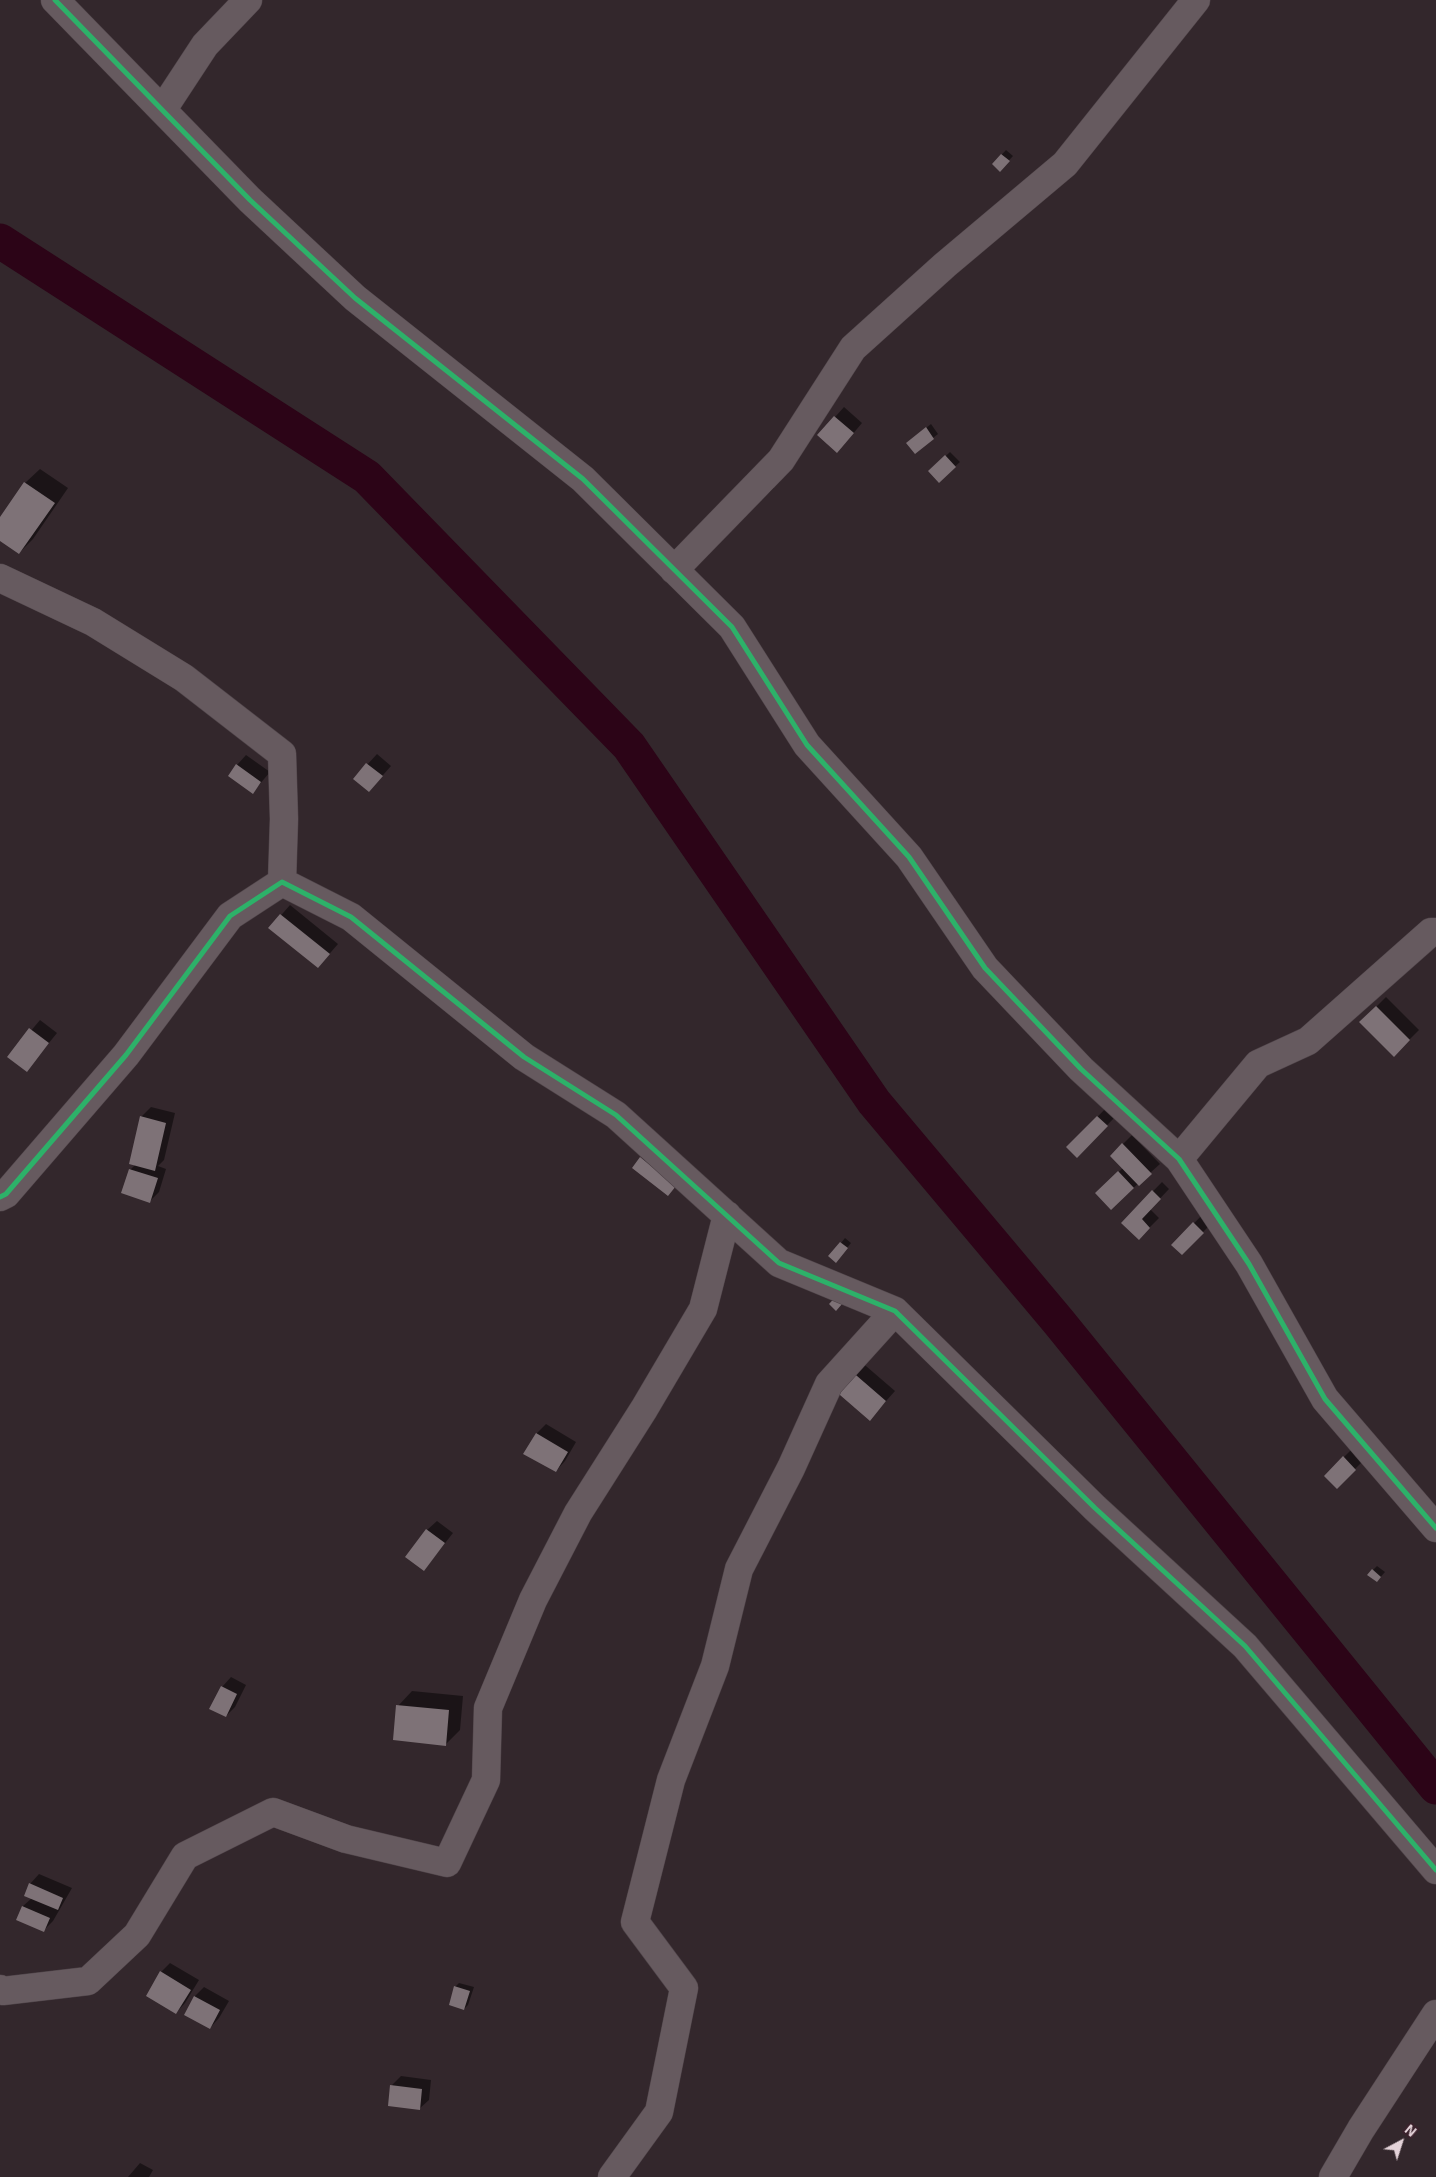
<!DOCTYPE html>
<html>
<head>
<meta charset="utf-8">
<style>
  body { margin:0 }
  #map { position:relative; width:1436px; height:2177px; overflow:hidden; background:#33272c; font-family:"Exo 2",sans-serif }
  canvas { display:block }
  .north { position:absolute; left:1376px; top:2117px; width:50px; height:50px; -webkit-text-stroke:4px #39212b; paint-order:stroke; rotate:40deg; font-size:14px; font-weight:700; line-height:20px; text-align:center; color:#e4d3d9 }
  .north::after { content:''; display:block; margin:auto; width:18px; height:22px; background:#e4d3d9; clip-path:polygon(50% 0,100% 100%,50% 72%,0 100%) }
</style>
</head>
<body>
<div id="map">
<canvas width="1436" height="2177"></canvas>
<div class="north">N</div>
</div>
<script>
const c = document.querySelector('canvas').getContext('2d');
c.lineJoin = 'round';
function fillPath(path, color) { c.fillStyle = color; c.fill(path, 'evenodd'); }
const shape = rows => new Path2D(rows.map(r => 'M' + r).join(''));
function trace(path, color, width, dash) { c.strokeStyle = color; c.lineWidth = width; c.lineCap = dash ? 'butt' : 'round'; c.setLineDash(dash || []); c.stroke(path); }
fillPath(shape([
  [1006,150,1013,156,1000,170,993,164],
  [844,407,862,423,846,442,819,435],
  [931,424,938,434,915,452,912,439],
  [950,452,960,462,939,481,930,471],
  [40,469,68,488,33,539,19,553,0,540,0,520,25,483],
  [768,482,774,488,762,500,756,493],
  [377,754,391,766,369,791,355,778],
  [246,755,270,772,253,792,237,765],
  [290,905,338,944,318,967,270,928],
  [1386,997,1419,1030,1394,1055,1361,1022],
  [40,1020,57,1033,27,1070,9,1057],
  [151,1107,175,1113,164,1160,158,1166,166,1169,159,1192,150,1201,130,1170,135,1165,141,1117],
  [1107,1107,1116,1116,1077,1156,1068,1147],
  [1132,1135,1160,1164,1111,1208,1096,1193,1123,1168,1111,1156],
  [1162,1182,1169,1189,1150,1209,1159,1218,1148,1229,1122,1223],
  [1203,1214,1212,1223,1182,1253,1173,1245],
  [845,1238,851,1243,840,1257,841,1243],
  [852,1354,895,1391,870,1419,827,1382],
  [546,1424,576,1442,565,1461,556,1471,525,1453,537,1433],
  [1353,1448,1365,1459,1337,1487,1325,1476],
  [437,1521,453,1533,424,1570,427,1530],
  [1377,1566,1385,1572,1377,1581,1369,1574],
  [231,1677,246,1685,235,1707,226,1716,222,1687],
  [412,1691,463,1696,460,1730,446,1744,398,1706],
  [39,1874,72,1888,53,1921,44,1930,18,1919,23,1906,32,1898,30,1884],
  [170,1963,199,1980,185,2003,176,2013,161,1972],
  [459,1983,474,1987,468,2005,464,2009,455,1987],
  [204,1987,229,2001,219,2018,210,2028,185,2014,195,1996],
  [401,2076,431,2080,429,2100,419,2109,392,2085],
  [140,2163,153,2170,149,2177,128,2177]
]), '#0007');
trace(shape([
  [0,241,367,477,629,746,874,1102,1058,1321,1436,1787]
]), '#2c0417', 35);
fillPath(shape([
  [1001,154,1010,161,1000,172,992,164],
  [834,416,854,433,837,453,817,435],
  [926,427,934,439,915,454,906,443],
  [945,455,956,467,939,483,928,471],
  [24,482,55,503,19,554,0,541,0,517],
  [366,763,383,776,369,792,353,779],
  [236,764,261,782,253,794,228,776],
  [280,914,330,954,318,968,268,928],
  [1376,1006,1410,1040,1394,1057,1359,1022],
  [29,1028,49,1043,27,1072,7,1057],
  [140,1116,166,1123,155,1171,129,1164],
  [1097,1116,1108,1126,1077,1158,1066,1147],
  [1122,1143,1152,1174,1139,1186,1110,1156],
  [640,1157,676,1186,668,1196,632,1168],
  [129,1169,158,1178,150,1203,121,1193],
  [1118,1171,1134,1188,1111,1210,1095,1193],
  [1152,1190,1161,1199,1142,1219,1150,1228,1139,1240,1121,1223],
  [1193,1222,1204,1233,1182,1255,1171,1245],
  [840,1242,848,1248,836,1263,828,1256],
  [841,1291,848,1297,836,1311,829,1304],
  [842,1363,886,1401,870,1421,825,1382],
  [536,1433,568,1452,556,1472,523,1454],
  [1343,1456,1356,1470,1337,1489,1324,1476],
  [426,1529,445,1543,424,1571,405,1557],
  [1372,1569,1381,1577,1377,1582,1367,1575],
  [221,1686,237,1694,226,1717,209,1709],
  [396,1705,449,1710,446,1746,393,1740],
  [29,1883,63,1898,58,1910,24,1896],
  [22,1906,50,1918,44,1932,16,1920],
  [160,1971,191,1990,176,2014,146,1996],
  [454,1986,470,1991,464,2010,449,2005],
  [194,1996,220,2010,210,2029,184,2015],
  [390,2085,422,2089,420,2110,388,2106]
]), '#7e7277');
const minor = shape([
  [55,0,250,200,355,298,583,479,732,627,807,745,909,857,985,968,1081,1069,1179,1159,1249,1264,1325,1399,1436,1528],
  [163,109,205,45,248,0],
  [674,570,781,460,853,348,945,265,1065,164,1196,0],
  [0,578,93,622,184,678,282,754,284,819,282,882],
  [1179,1159,1258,1064,1308,1041,1431,932,1436,932],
  [0,1197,6,1194,126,1055,230,916,282,882,351,917,524,1057,616,1115,779,1263,895,1311,1095,1508,1245,1646,1436,1870],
  [0,1989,3,1991,88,1981,137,1935,185,1856,273,1812,346,1839,447,1863,486,1780,488,1708,533,1600,578,1513,644,1409,703,1309,727,1215],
  [612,2177,659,2112,684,1988,635,1922,671,1780,715,1666,739,1569,791,1468,829,1384,895,1311],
  [1333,2177,1361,2129,1436,2014]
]);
trace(minor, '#4e4348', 29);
trace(minor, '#665a5f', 28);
trace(shape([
  [55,0,250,200,355,298,583,479,732,627,807,745,909,857,985,968,1081,1069,1179,1159,1249,1264,1325,1399,1436,1528],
  [0,1197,6,1194,126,1055,230,916,282,882,351,917,524,1057,616,1115,779,1263,895,1311,1095,1508,1245,1646,1436,1870]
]), '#2db169', 5);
</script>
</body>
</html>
